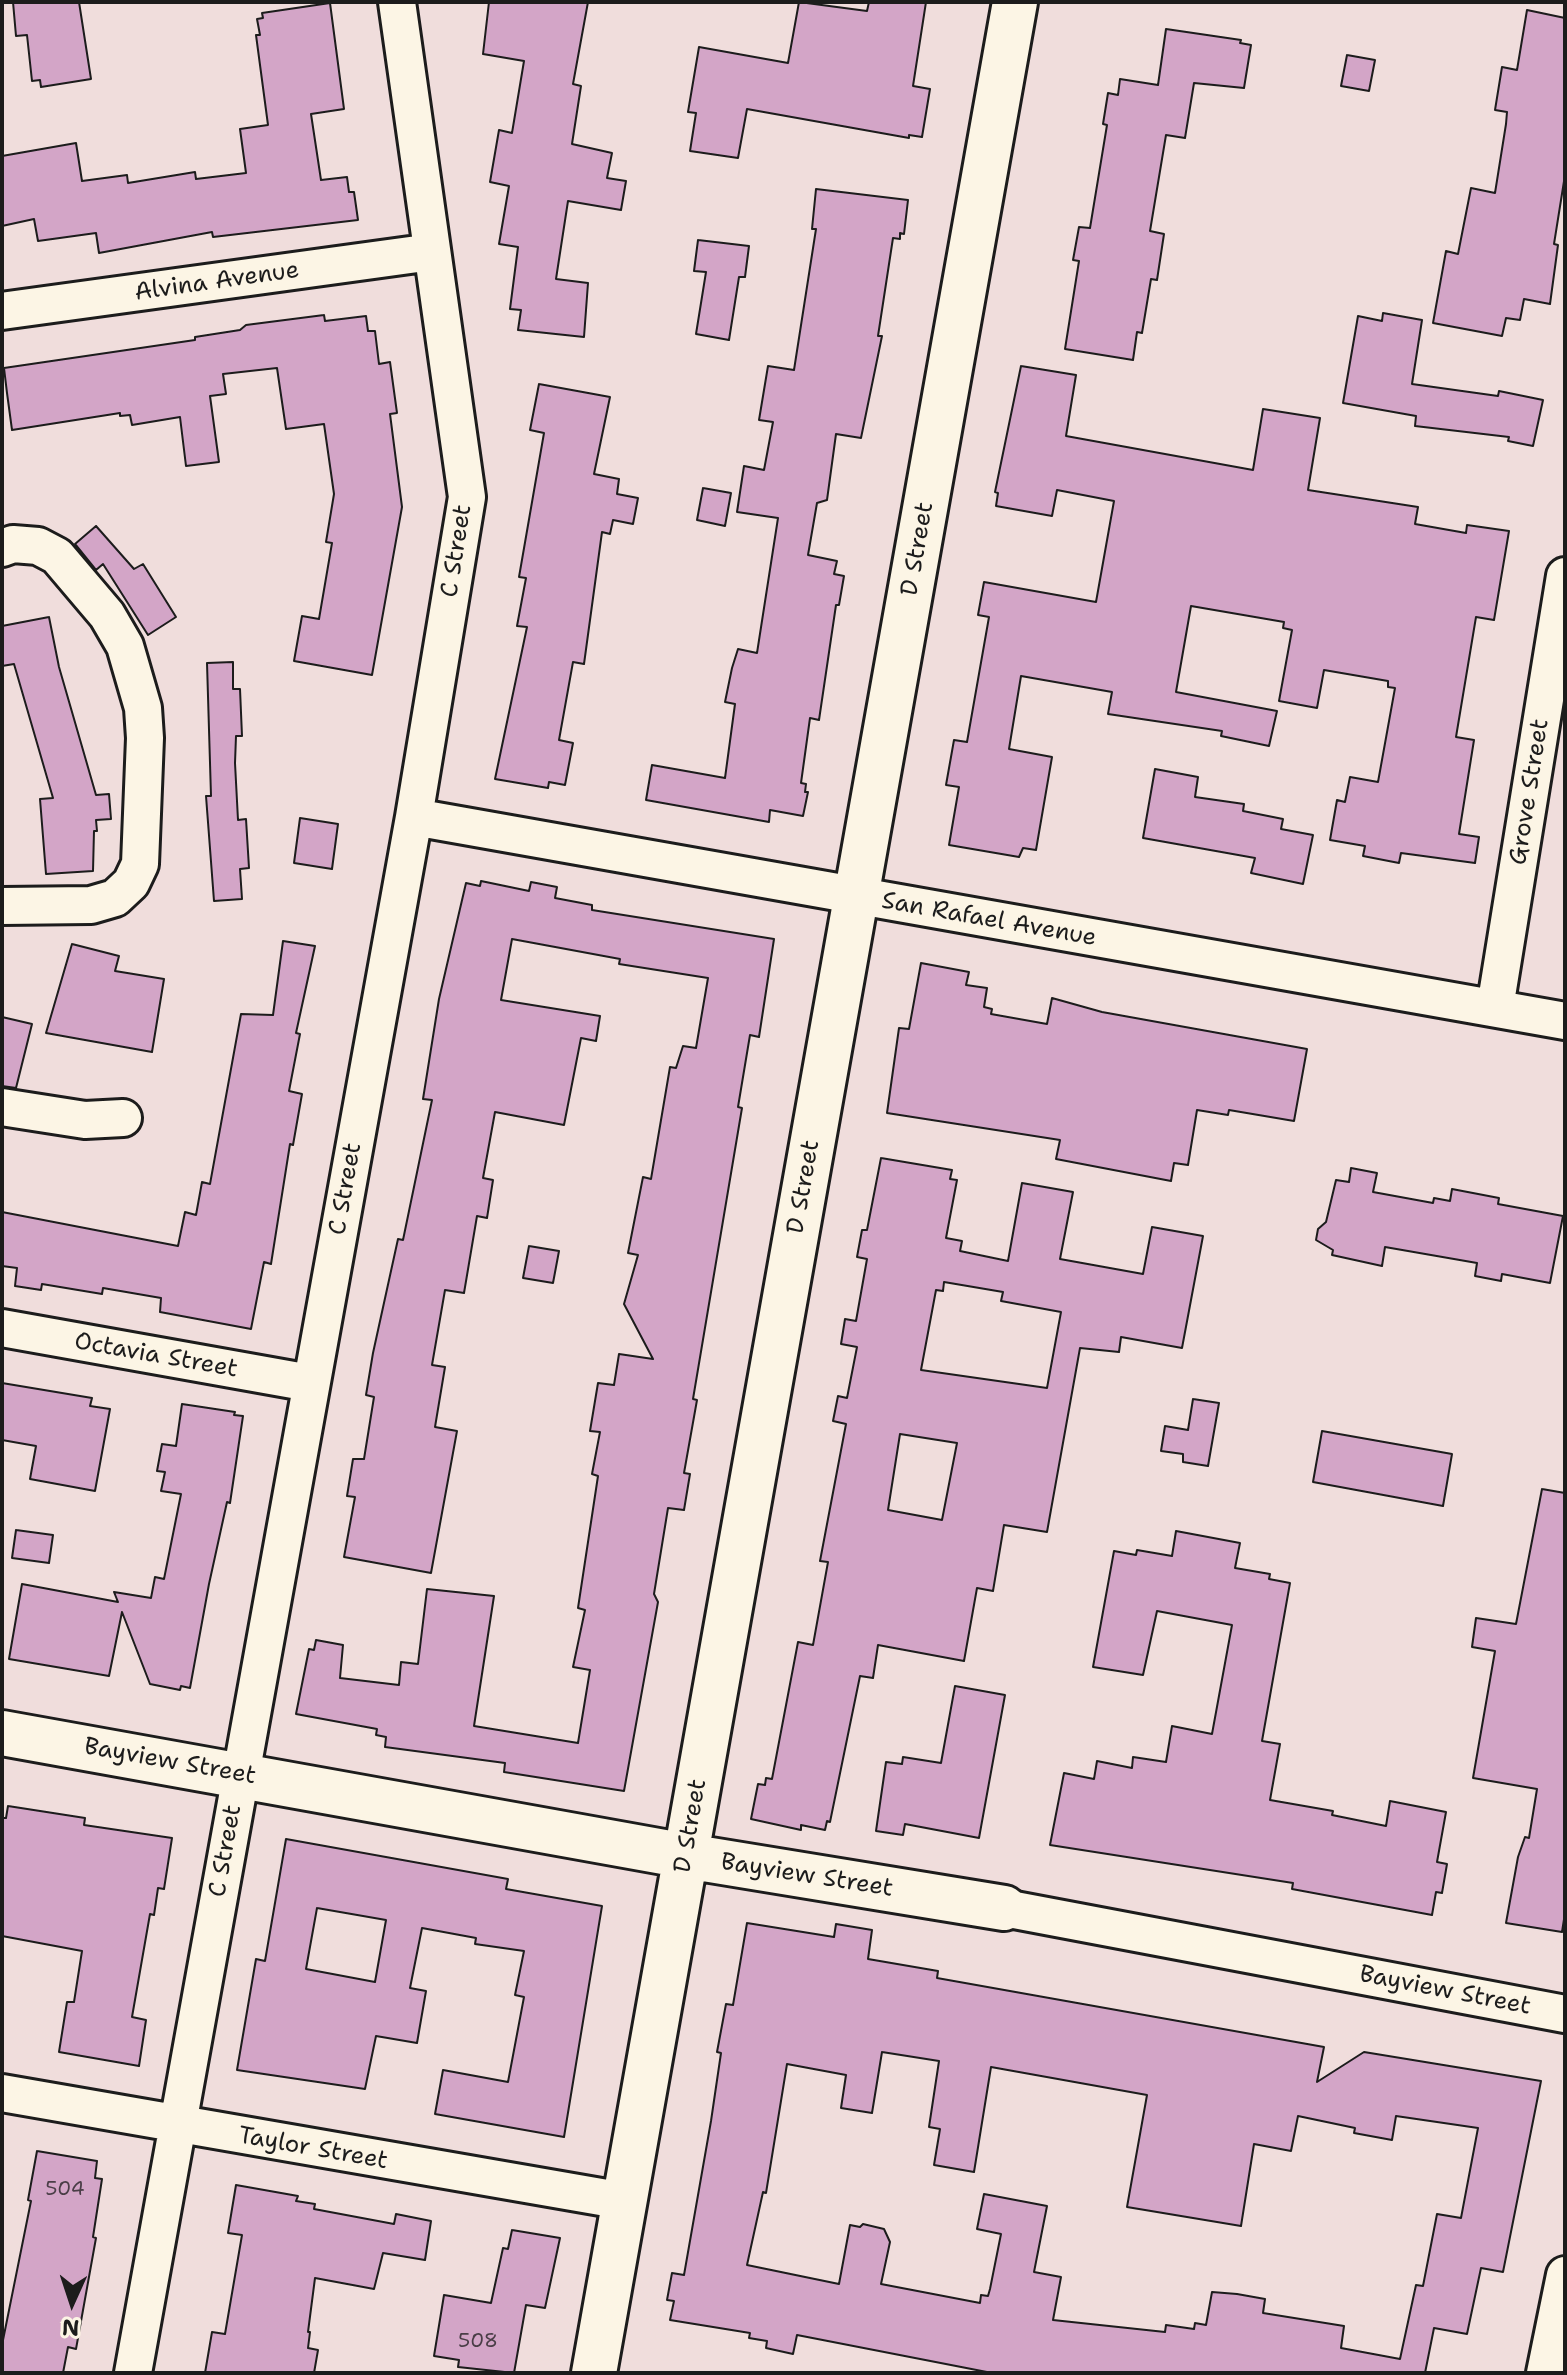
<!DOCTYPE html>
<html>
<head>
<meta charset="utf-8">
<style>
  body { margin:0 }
  #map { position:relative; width:1567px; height:2375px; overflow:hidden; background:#f0dddc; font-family:"Shantell Sans",sans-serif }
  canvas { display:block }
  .frame { position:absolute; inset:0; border:4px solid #1c1c1c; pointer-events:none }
  .north { position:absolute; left:32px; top:2263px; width:80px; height:80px; -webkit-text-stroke:6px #fcf5e5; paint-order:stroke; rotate:183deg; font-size:22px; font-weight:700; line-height:32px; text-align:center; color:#1c1c1c }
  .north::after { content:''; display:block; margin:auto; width:28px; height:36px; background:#1c1c1c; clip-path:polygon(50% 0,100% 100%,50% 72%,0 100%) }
</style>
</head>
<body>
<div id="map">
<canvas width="1567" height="2375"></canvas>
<div class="frame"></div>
<div class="north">N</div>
</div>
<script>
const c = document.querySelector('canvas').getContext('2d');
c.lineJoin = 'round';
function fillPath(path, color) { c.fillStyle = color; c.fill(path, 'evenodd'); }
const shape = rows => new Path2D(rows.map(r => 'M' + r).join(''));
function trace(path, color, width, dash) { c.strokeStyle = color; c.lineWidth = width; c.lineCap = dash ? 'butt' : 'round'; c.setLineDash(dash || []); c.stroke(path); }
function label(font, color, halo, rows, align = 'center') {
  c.font = font + ' "Shantell Sans",sans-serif'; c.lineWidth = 6; c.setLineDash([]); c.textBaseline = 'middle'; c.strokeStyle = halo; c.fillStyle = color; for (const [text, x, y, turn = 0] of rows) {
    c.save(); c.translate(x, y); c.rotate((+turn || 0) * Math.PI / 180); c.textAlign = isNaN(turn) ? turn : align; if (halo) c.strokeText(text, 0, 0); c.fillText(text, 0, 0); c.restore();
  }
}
const building = shape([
  [13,2,79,2,91,79,41,87,40,80,32,81,27,35,16,36,13,2],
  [489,2,588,2,573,84,581,86,572,144,612,153,607,178,626,181,621,210,568,201,556,279,588,283,584,337,518,330,521,310,510,309,518,247,499,244,509,186,490,182,499,130,512,133,524,61,483,54,489,2],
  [799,2,867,11,869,2,926,2,913,86,930,89,922,137,909,135,909,138,747,109,738,158,690,151,696,113,688,112,699,47,788,63,799,2],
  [330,3,344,109,311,114,321,180,347,177,349,192,354,192,358,220,213,237,212,232,99,253,96,233,38,241,34,219,2,226,2,156,76,143,82,181,127,175,128,183,195,172,196,179,246,173,240,129,268,125,256,35,260,35,257,19,263,18,262,13,330,3],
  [1527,10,1565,18,1565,175,1554,244,1558,245,1550,304,1524,299,1520,320,1506,318,1502,336,1433,323,1446,251,1458,254,1471,188,1495,193,1506,124,1507,112,1495,110,1502,67,1517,70,1527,10],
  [1166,29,1241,40,1240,43,1251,45,1244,88,1194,83,1185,138,1166,135,1150,231,1164,234,1157,280,1151,279,1142,333,1137,332,1133,360,1065,349,1079,261,1073,260,1079,227,1090,228,1107,125,1103,124,1108,93,1118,95,1120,79,1158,85,1166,29],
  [1347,55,1375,60,1369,91,1341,86,1347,55],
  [816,189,908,200,904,234,900,233,900,239,893,238,878,336,882,336,861,438,836,434,827,500,817,503,808,555,837,561,834,574,844,576,839,605,836,605,819,720,810,718,801,783,806,784,805,792,808,792,803,816,770,810,769,822,646,800,652,765,725,778,735,704,725,702,732,668,738,649,757,653,778,518,737,512,744,466,764,470,773,422,759,420,768,366,794,370,816,229,812,229,816,189],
  [698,240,749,246,745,277,739,277,729,340,696,334,706,272,694,271,698,240],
  [1383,313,1422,320,1412,384,1498,396,1499,391,1543,400,1533,446,1508,441,1509,437,1415,426,1416,416,1343,403,1358,316,1382,321,1383,313],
  [324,315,325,321,366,316,368,331,375,331,379,364,390,362,397,413,390,414,402,507,372,675,294,661,302,616,319,619,332,543,326,542,334,494,324,424,286,429,277,368,223,374,226,394,210,396,219,462,186,466,180,417,132,425,130,415,120,416,120,413,12,430,7,393,4,368,195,340,195,337,240,330,246,325,324,315],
  [1021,366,1076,375,1066,436,1253,470,1263,409,1320,418,1308,490,1418,507,1415,524,1466,533,1467,525,1509,531,1494,620,1476,617,1456,737,1474,740,1459,834,1479,837,1475,863,1401,853,1399,863,1363,856,1365,846,1330,840,1337,800,1345,802,1350,777,1378,782,1395,688,1388,687,1388,681,1324,670,1317,708,1279,701,1292,630,1283,628,1284,622,1191,606,1176,692,1277,711,1269,746,1221,736,1222,731,1108,714,1112,692,1021,676,1009,749,1052,757,1036,850,1023,848,1019,857,949,845,959,787,946,785,954,740,967,742,989,617,978,615,984,582,1096,602,1114,501,1057,490,1052,516,996,506,998,493,995,492,1021,366],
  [539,384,610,397,594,474,619,479,617,494,638,498,633,524,613,520,610,534,602,532,584,664,573,662,559,740,573,743,565,785,549,782,548,788,495,779,527,627,517,626,526,578,519,577,544,433,530,430,539,384],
  [703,488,731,493,725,526,697,520,703,488],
  [96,526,134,569,143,564,176,617,148,635,103,564,96,570,75,544,96,526],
  [49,617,59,667,96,795,109,794,111,819,96,820,97,831,94,831,93,871,46,874,40,799,53,798,14,664,2,666,2,626,49,617],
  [233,662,233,689,240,689,242,736,236,736,235,763,238,820,246,819,249,868,240,869,242,899,214,901,206,796,211,796,207,663,233,662],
  [1155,769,1198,777,1195,797,1244,804,1243,811,1283,819,1281,829,1313,835,1303,884,1251,873,1255,858,1143,838,1155,769],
  [300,818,338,824,332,869,294,863,300,818],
  [481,881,529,891,531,882,557,887,555,898,592,905,592,910,774,939,759,1037,750,1035,738,1107,742,1108,693,1399,697,1400,684,1473,690,1474,684,1510,668,1508,654,1594,658,1602,624,1791,504,1772,505,1763,385,1747,386,1737,376,1735,377,1729,296,1714,309,1649,314,1650,316,1640,343,1645,340,1678,399,1685,401,1662,418,1664,427,1589,494,1596,474,1726,578,1743,590,1670,573,1667,585,1610,578,1608,598,1476,592,1474,600,1432,590,1431,598,1383,614,1385,619,1354,653,1359,624,1304,638,1255,628,1253,643,1177,651,1179,670,1067,676,1068,683,1046,696,1048,708,978,619,964,620,959,512,939,501,1000,600,1016,596,1041,581,1038,564,1125,495,1112,483,1178,493,1180,487,1218,477,1216,464,1293,445,1290,432,1365,445,1367,435,1427,457,1431,431,1573,344,1557,355,1497,347,1496,353,1459,364,1459,374,1397,366,1395,373,1353,398,1239,403,1240,432,1100,423,1099,439,999,466,883,480,886,481,881],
  [283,941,315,946,296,1033,300,1034,289,1091,302,1094,293,1145,290,1144,271,1264,264,1262,251,1329,160,1312,161,1298,103,1288,102,1294,42,1284,41,1290,15,1286,17,1268,2,1266,2,1212,178,1246,185,1212,196,1215,202,1182,210,1184,241,1014,273,1015,283,941],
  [72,944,119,956,115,971,164,979,152,1052,46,1033,72,944],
  [921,963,969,972,966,985,987,988,984,1007,992,1009,991,1014,1047,1024,1052,998,1102,1012,1307,1049,1294,1121,1229,1110,1228,1115,1197,1110,1188,1165,1174,1163,1171,1181,1056,1159,1060,1140,887,1113,899,1028,909,1029,921,963],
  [2,1017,32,1024,16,1088,2,1086,2,1017],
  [881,1158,952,1170,950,1179,957,1180,946,1238,962,1241,960,1251,1008,1261,1022,1183,1073,1192,1060,1259,1143,1274,1152,1227,1203,1236,1182,1348,1121,1337,1119,1352,1080,1348,1047,1532,1004,1525,993,1591,977,1588,964,1661,878,1645,873,1678,860,1676,830,1822,827,1821,825,1830,801,1825,801,1830,751,1819,758,1784,765,1785,766,1778,772,1779,798,1642,813,1645,828,1562,820,1561,846,1424,833,1421,838,1396,847,1398,857,1347,841,1344,845,1319,856,1321,867,1259,857,1257,862,1230,867,1230,881,1158],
  [944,1282,1003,1292,1001,1301,1061,1312,1047,1388,921,1370,936,1290,943,1291,944,1282],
  [900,1434,957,1443,942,1520,888,1510,900,1434],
  [1351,1168,1377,1173,1373,1192,1433,1203,1434,1198,1450,1201,1452,1189,1499,1198,1498,1204,1563,1216,1550,1283,1502,1274,1501,1281,1475,1276,1477,1263,1385,1247,1382,1266,1332,1255,1333,1250,1316,1240,1318,1229,1326,1222,1336,1180,1349,1182,1351,1168],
  [529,1246,559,1251,553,1283,523,1278,529,1246],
  [2,1383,92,1398,90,1406,110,1409,95,1491,30,1479,36,1446,2,1440,2,1383],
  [1193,1399,1219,1403,1208,1466,1183,1462,1183,1454,1161,1451,1165,1426,1188,1430,1193,1399],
  [182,1404,235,1412,234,1415,243,1416,230,1503,227,1502,209,1584,190,1688,181,1686,180,1690,150,1684,122,1612,109,1676,9,1659,22,1584,118,1602,114,1592,151,1598,155,1577,164,1579,181,1494,161,1491,165,1472,157,1471,162,1444,176,1446,182,1404],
  [1322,1431,1452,1454,1443,1506,1313,1482,1322,1431],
  [1542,1489,1565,1493,1565,1913,1562,1932,1506,1923,1518,1857,1525,1837,1529,1838,1537,1789,1473,1778,1495,1651,1472,1647,1476,1618,1516,1624,1542,1489],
  [16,1530,53,1535,49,1563,12,1558,16,1530],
  [1176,1531,1240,1543,1235,1568,1270,1574,1269,1579,1290,1583,1262,1741,1280,1744,1270,1800,1333,1811,1332,1815,1386,1826,1390,1801,1446,1812,1437,1862,1447,1864,1442,1893,1436,1892,1432,1915,1292,1889,1293,1883,1050,1845,1064,1773,1094,1779,1097,1761,1132,1768,1133,1757,1166,1762,1172,1726,1212,1734,1232,1625,1157,1611,1143,1675,1093,1667,1114,1551,1136,1555,1137,1550,1172,1556,1176,1531],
  [955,1686,1005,1695,979,1838,905,1824,903,1835,876,1831,886,1762,902,1764,903,1757,941,1763,955,1686],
  [8,1806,85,1818,84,1825,172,1838,164,1889,158,1888,154,1915,150,1914,132,2017,146,2020,139,2066,59,2052,67,2002,74,2002,82,1951,2,1936,2,1818,6,1818,8,1806],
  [286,1839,508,1879,506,1889,602,1906,564,2137,435,2114,443,2070,508,2082,524,1997,515,1995,524,1951,475,1944,476,1938,422,1928,410,1988,426,1991,417,2043,376,2036,365,2089,237,2070,256,1959,265,1961,286,1839],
  [317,1908,386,1920,375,1982,306,1969,317,1908],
  [747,1923,834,1937,836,1924,872,1930,868,1959,938,1971,937,1978,1324,2047,1317,2082,1364,2052,1541,2081,1503,2272,1481,2268,1467,2334,1434,2328,1425,2373,992,2373,797,2335,793,2354,766,2348,767,2341,749,2338,750,2333,670,2320,674,2301,667,2300,672,2273,684,2275,711,2121,721,2053,717,2052,726,2004,733,2005,747,1923],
  [882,2052,939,2061,929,2127,940,2129,934,2165,974,2172,991,2067,1147,2095,1127,2207,1241,2226,1254,2144,1291,2151,1298,2116,1355,2128,1354,2133,1392,2140,1396,2116,1478,2128,1461,2218,1437,2214,1423,2286,1416,2285,1400,2359,1341,2348,1344,2326,1263,2313,1265,2299,1237,2294,1212,2292,1206,2325,1195,2323,1194,2329,1166,2325,1165,2332,1053,2320,1061,2277,1034,2272,1047,2206,984,2194,977,2229,1001,2234,990,2289,988,2296,981,2295,980,2303,881,2284,890,2242,884,2229,863,2224,860,2227,850,2225,839,2284,747,2265,763,2192,766,2193,787,2064,846,2075,841,2108,872,2113,882,2052],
  [37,2151,97,2161,95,2178,102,2179,93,2237,96,2238,76,2349,68,2347,63,2373,2,2373,2,2345,31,2201,28,2200,37,2151],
  [236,2185,298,2196,296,2201,315,2204,314,2209,394,2224,396,2214,431,2221,425,2260,383,2253,374,2289,315,2278,308,2332,310,2332,308,2348,318,2350,314,2373,205,2373,212,2332,225,2334,242,2235,228,2233,236,2185],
  [512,2230,560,2238,545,2308,526,2305,514,2373,458,2367,459,2360,434,2356,444,2295,491,2303,503,2248,508,2249,512,2230]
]);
fillPath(building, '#d3a5c7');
trace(building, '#1c1c1c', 2);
const street = shape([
  [2,311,432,252],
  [2,548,13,544,38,546,57,556,107,615,125,646,143,708,145,738,140,864,131,883,115,898,91,905,2,906],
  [414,817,1565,1021],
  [1495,1008,1565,576],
  [2,1107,85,1120,123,1118],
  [2,1328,310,1383],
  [1004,1908,1565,2014],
  [2,2093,624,2201],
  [133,2373,414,817,467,497,397,2],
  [1545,2373,1565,2275]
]);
const secondary = shape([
  [2,1733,686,1856,1004,1908],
  [594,2373,1015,2]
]);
trace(street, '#1c1c1c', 42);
trace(secondary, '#1c1c1c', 50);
trace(street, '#fcf5e5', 36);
trace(secondary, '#fcf5e5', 44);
label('20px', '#4a3e47', null, [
  ["504",65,2190],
  ["508",478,2342]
]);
label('24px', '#1c1c1c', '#fcf5e5', [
  ["Alvina Avenue",217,282,-8],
  ["D Street",918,549,-80],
  ["C Street",457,551,-81],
  ["Grove Street",1530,792,-81],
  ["San Rafael Avenue",989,920,10],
  ["D Street",804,1187,-80],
  ["C Street",346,1189,-80],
  ["Octavia Street",156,1356,10],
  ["Bayview Street",170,1762,10],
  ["D Street",691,1826,-80],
  ["C Street",226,1851,-80],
  ["Bayview Street",807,1876,9],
  ["Bayview Street",1445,1991,11],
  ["Taylor Street",313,2149,10]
]);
</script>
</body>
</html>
